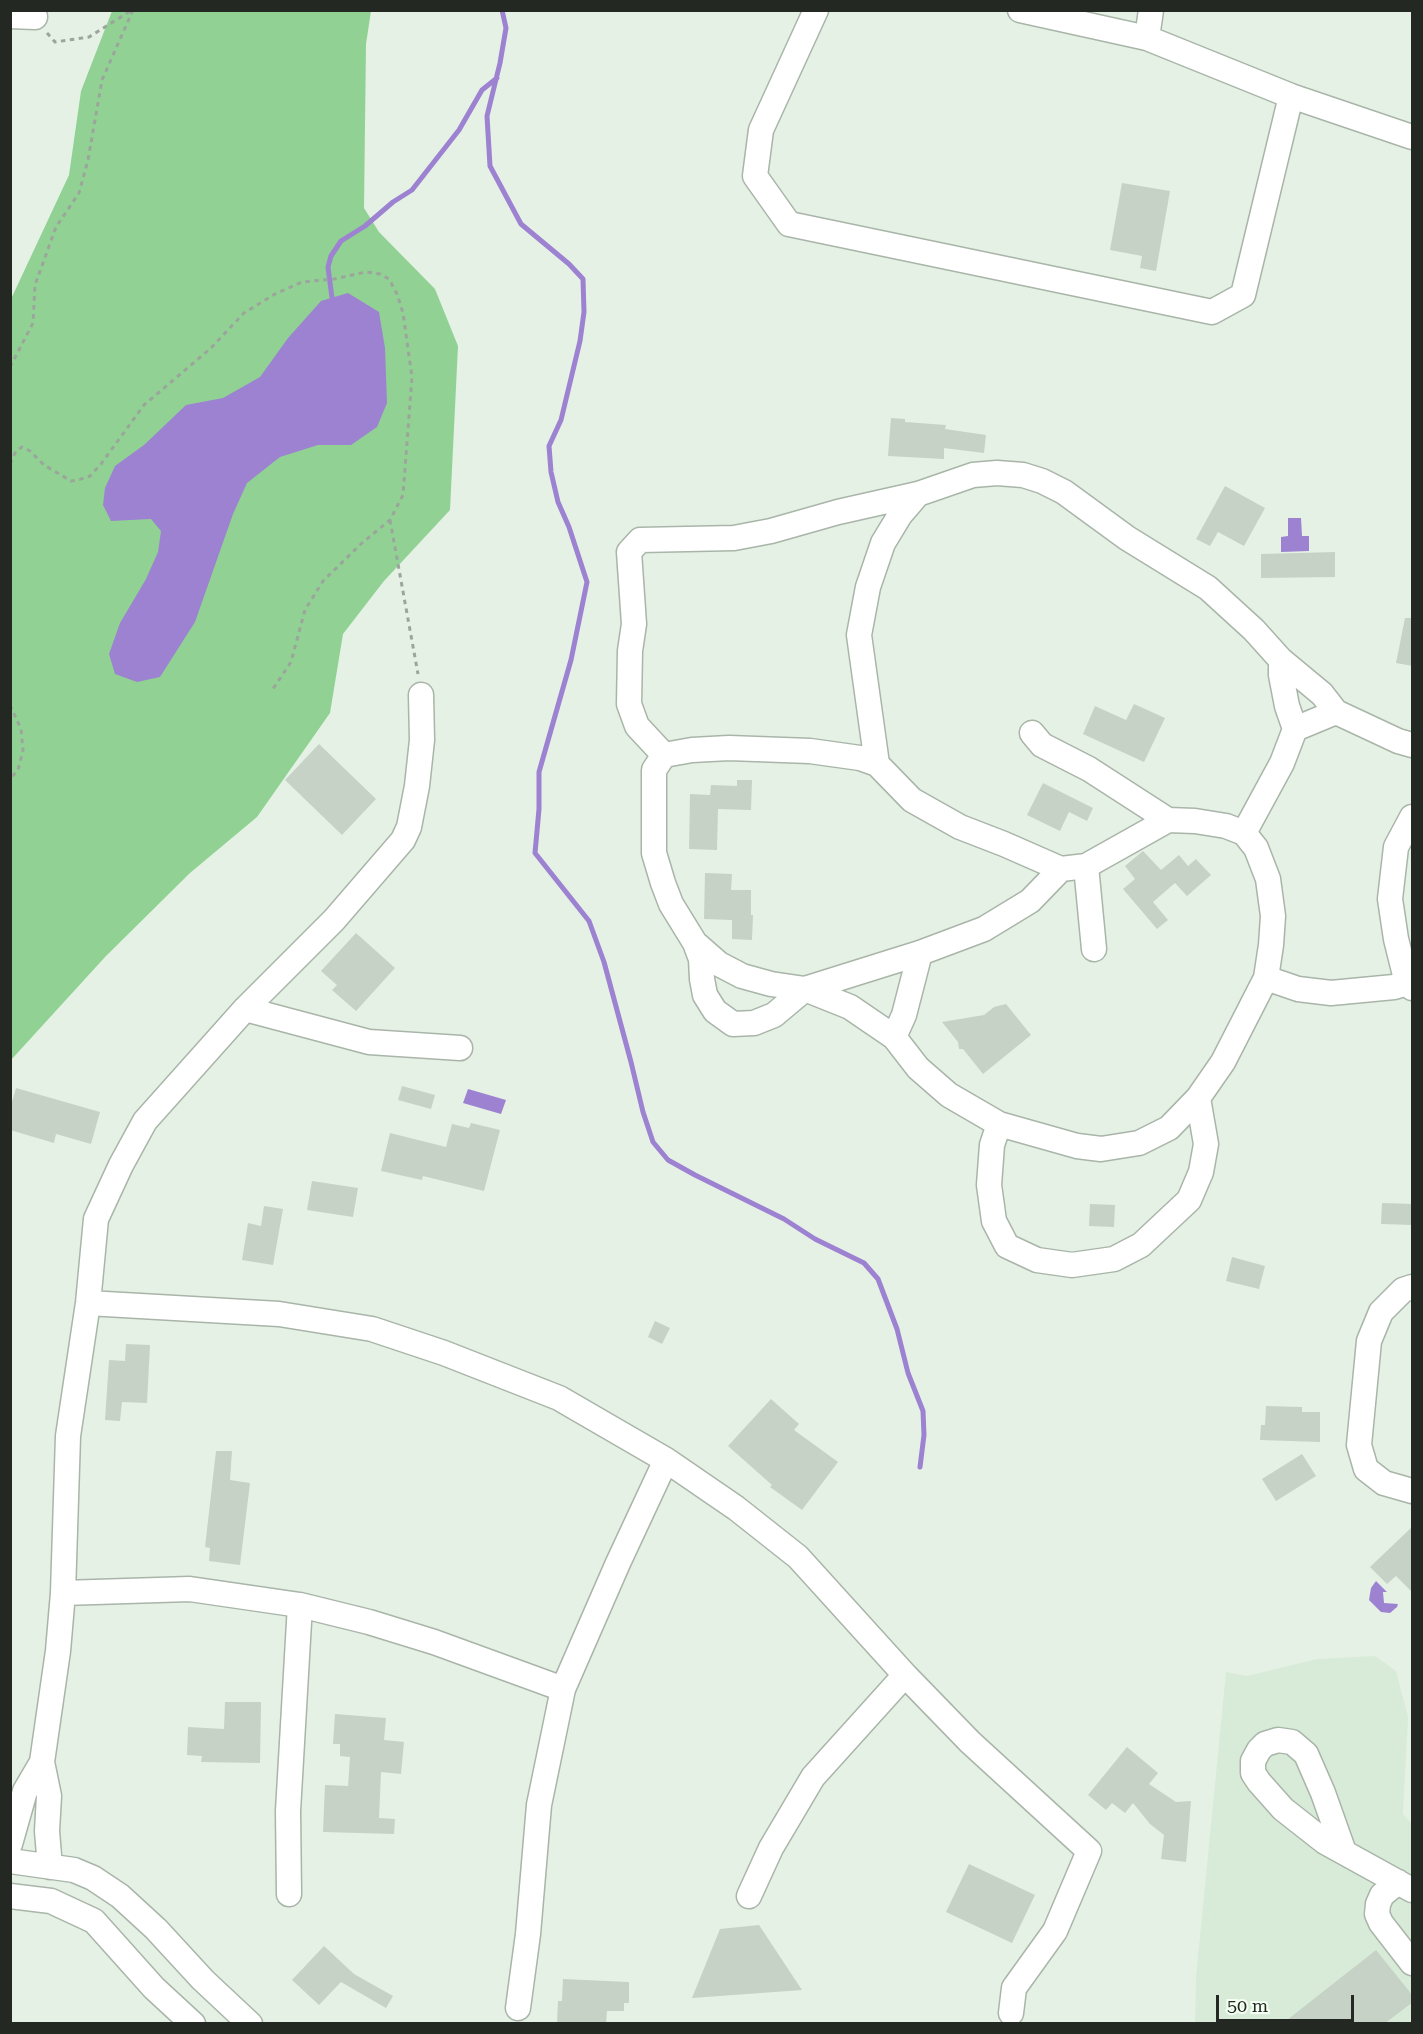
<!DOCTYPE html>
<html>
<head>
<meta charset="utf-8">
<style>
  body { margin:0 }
  #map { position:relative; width:1423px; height:2034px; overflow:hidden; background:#e5f1e5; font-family:"Roboto Serif",serif }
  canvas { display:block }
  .frame { position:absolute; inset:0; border:12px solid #232823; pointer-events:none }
  .scale { position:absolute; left:1216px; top:1995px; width:138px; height:27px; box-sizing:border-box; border:3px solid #232823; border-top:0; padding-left:8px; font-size:18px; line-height:21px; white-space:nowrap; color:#232823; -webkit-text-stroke:4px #f2fff2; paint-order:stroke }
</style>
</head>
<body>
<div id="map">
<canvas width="1423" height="2034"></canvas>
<div class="frame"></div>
<div class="scale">50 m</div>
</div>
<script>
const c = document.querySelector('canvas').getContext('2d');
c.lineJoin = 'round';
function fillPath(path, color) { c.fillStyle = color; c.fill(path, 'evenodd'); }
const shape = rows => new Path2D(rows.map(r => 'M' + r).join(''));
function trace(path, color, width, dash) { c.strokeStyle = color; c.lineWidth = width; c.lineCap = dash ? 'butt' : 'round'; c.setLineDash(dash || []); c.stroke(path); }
fillPath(shape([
  [1375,1656,1396,1671,1408,1717,1403,1814,1412,1824,1412,2023,1195,2024,1196,1977,1226,1672,1247,1676,1317,1659]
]), '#d8ebd8');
fillPath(shape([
  [112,11,371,11,366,44,364,208,379,232,435,289,458,346,450,510,384,581,343,634,330,713,257,817,190,873,106,956,11,1060,11,299,69,175,81,91]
]), '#91d294');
fillPath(shape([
  [348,293,379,312,385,348,387,403,377,427,351,445,318,445,280,457,247,483,233,514,195,622,160,677,137,682,115,674,109,654,120,623,146,579,158,552,161,531,151,519,111,521,103,505,105,488,115,466,144,445,186,405,223,398,260,377,288,338,321,301],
  [1288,518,1301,518,1302,536,1309,536,1309,551,1281,552,1281,537,1288,536],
  [468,1089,506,1100,501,1114,463,1103],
  [1376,1581,1387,1592,1383,1592,1384,1603,1398,1604,1397,1607,1390,1613,1381,1612,1369,1600,1371,1588]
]), '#9c82d1');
trace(shape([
  [502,10,506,28,500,63,487,116,490,166,521,224,569,264,583,279,584,312,580,341,561,420,549,446,551,472,558,502,569,527,587,582,571,660,539,772,539,809,535,853,589,921,604,962,631,1062,643,1112,653,1142,668,1160,695,1175,784,1219,815,1239,864,1263,878,1279,897,1329,908,1373,923,1411,924,1435,920,1467],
  [332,298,328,267,331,256,341,241,365,226,393,202,412,190,459,130,482,90,497,78]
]), '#9c82d1', 5);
fillPath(shape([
  [1122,183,1170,191,1156,271,1140,268,1142,256,1110,250],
  [891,418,905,419,905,422,946,425,945,429,986,435,984,453,944,448,944,459,888,456],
  [1225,486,1265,508,1244,546,1218,532,1210,546,1196,539],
  [1335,552,1335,577,1261,578,1261,554],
  [1405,618,1413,618,1413,666,1396,663],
  [1134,704,1165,718,1144,762,1083,734,1095,706,1126,720],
  [319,744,376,799,342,835,285,780],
  [737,780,752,780,751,810,718,809,717,850,689,849,690,794,710,795,711,785,737,786],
  [1043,783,1093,808,1087,821,1069,812,1060,831,1027,815],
  [1143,851,1161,870,1179,855,1188,866,1196,859,1211,875,1187,896,1175,883,1153,902,1168,920,1157,929,1123,889,1135,879,1125,866],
  [705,873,732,874,731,890,751,890,751,915,753,915,752,940,732,939,732,920,704,919],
  [356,933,395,968,356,1011,332,990,337,985,321,971],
  [1006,1004,1031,1035,983,1074,963,1049,959,1049,958,1042,942,1022,984,1015,994,1007],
  [402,1086,435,1095,431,1109,398,1100],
  [16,1088,100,1112,91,1144,56,1134,54,1143,10,1130,10,1109],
  [471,1123,500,1130,484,1191,423,1176,422,1180,381,1171,390,1133,446,1147,452,1124,469,1128],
  [312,1181,358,1188,353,1217,307,1210],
  [1382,1203,1413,1204,1413,1225,1381,1224],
  [1090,1204,1115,1205,1114,1227,1089,1226],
  [264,1206,283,1209,273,1265,242,1260,248,1223,261,1226],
  [1232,1257,1265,1266,1259,1289,1226,1281],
  [655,1321,670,1328,662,1344,648,1337],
  [126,1344,150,1345,147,1403,122,1402,120,1421,105,1420,109,1360,125,1361],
  [771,1399,799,1424,794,1430,838,1462,802,1510,770,1487,772,1485,728,1446],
  [1266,1406,1302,1407,1302,1412,1320,1412,1320,1442,1260,1440,1261,1425,1265,1425],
  [216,1451,232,1451,230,1480,250,1483,240,1565,209,1561,210,1548,205,1547],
  [1302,1454,1316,1476,1276,1501,1262,1479],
  [1413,1526,1413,1593,1396,1576,1387,1584,1370,1567],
  [225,1702,261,1702,260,1763,201,1762,202,1756,187,1755,188,1727,224,1729],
  [335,1714,386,1718,384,1740,404,1742,401,1774,381,1772,379,1818,395,1819,394,1834,323,1832,325,1785,348,1786,350,1757,340,1756,340,1744,333,1744],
  [1127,1747,1158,1773,1149,1784,1176,1802,1191,1801,1186,1862,1161,1859,1164,1835,1150,1824,1133,1803,1125,1813,1112,1803,1106,1810,1088,1795],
  [969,1864,1035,1895,1012,1943,946,1912],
  [759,1925,802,1990,692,1998,720,1929],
  [324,1946,354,1974,393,1996,386,2008,341,1982,319,2005,292,1980],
  [1376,1950,1413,1996,1413,2002,1384,2024,1282,2024],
  [563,1979,629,1982,629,2003,624,2003,624,2011,607,2011,606,2024,557,2024,558,2001,562,2001]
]), '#c5d2c5');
const minor = shape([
  [816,10,761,130,755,176,789,224,1212,312,1243,295,1291,96],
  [1020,10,1147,38,1291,96,1412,137],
  [10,16,35,17],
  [1147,38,1151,10],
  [1281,660,1281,675,1287,706,1295,729],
  [1032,733,1042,745,1089,769,1168,820],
  [664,755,637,726,629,704,630,651,634,624,629,552,640,540,734,538,771,531,838,512,918,494,973,475,997,473,1023,475,1042,481,1064,492,1127,538,1208,588,1254,630,1281,660,1322,694,1336,712,1398,741,1412,745],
  [877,764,860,758,810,751,729,748,692,750,664,755,654,770,654,853,663,883,671,904,695,943,719,964,742,976,771,984,805,989,850,1007,894,1037,918,1068,949,1095,999,1124,1077,1146,1101,1149,1139,1143,1169,1128,1198,1098,1223,1062,1266,978,1271,945,1273,916,1268,879,1256,848,1244,833,1226,826,1195,821,1168,820,1086,866,1061,869,1004,844,960,827,912,800,877,764,859,635,868,587,883,543,900,515,918,494],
  [1412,817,1396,847,1390,899,1396,939,1407,983,1412,988],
  [1244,833,1282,763,1295,729,1336,712],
  [1086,866,1094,949],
  [695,943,701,959,702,979,705,995,715,1011,733,1024,754,1023,774,1015,805,989,920,953,984,929,1030,901,1061,869],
  [1266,978,1298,989,1331,993,1394,987,1407,983],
  [245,1009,369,1042,460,1048],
  [894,1037,904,1015,920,953],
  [999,1124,992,1145,989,1185,994,1221,1007,1246,1037,1260,1072,1265,1114,1259,1141,1245,1189,1200,1201,1172,1206,1144,1198,1098],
  [1412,1287,1403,1290,1381,1312,1369,1341,1359,1445,1366,1469,1384,1483,1412,1491],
  [88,1303,279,1314,372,1329,444,1353,559,1398,666,1460,736,1508,798,1557,905,1675,970,1742,1089,1851,1055,1931,1014,1988,1011,2013],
  [63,1593,190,1589,300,1605,369,1622,434,1642,563,1689],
  [42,1762,49,1796,47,1831,50,1867],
  [10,1844,25,1791,42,1762,58,1651,63,1593,68,1436,88,1303,96,1219,121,1165,145,1121,245,1009,334,920,403,840,409,827,417,786,422,740,421,695],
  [1344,1852,1323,1793,1306,1754,1292,1742,1278,1740,1265,1744,1259,1750,1253,1761,1253,1773,1259,1782,1283,1809,1325,1842,1412,1890],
  [10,1861,74,1870,93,1878,120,1896,156,1929,203,1980,250,2024],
  [1398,1882,1382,1895,1378,1904,1377,1914,1381,1923,1412,1963],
  [289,1894,288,1811,300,1605],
  [10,1896,51,1901,94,1921,154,1988,193,2024],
  [749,1896,771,1848,813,1777,905,1675],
  [518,2008,528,1934,539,1805,563,1689,618,1563,666,1460]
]);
trace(minor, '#a9b5a9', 27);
trace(shape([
  [47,33,55,42,89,37,132,10],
  [10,367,33,323,35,285,56,227,79,193,88,160,102,80,133,10],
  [10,464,16,451,22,447,30,451,44,465,71,481,78,480,90,476,101,464,144,405,211,348,244,313,275,294,302,282,334,279,366,272,380,274,389,279,397,294,403,313,412,377,403,495,390,520,362,543,323,581,305,610,291,662,271,692],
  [390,520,418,674],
  [10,705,21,729,23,750,18,770,10,779]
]), '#9ba59b', 3, [4.5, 4.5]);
trace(minor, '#fff', 24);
</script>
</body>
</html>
